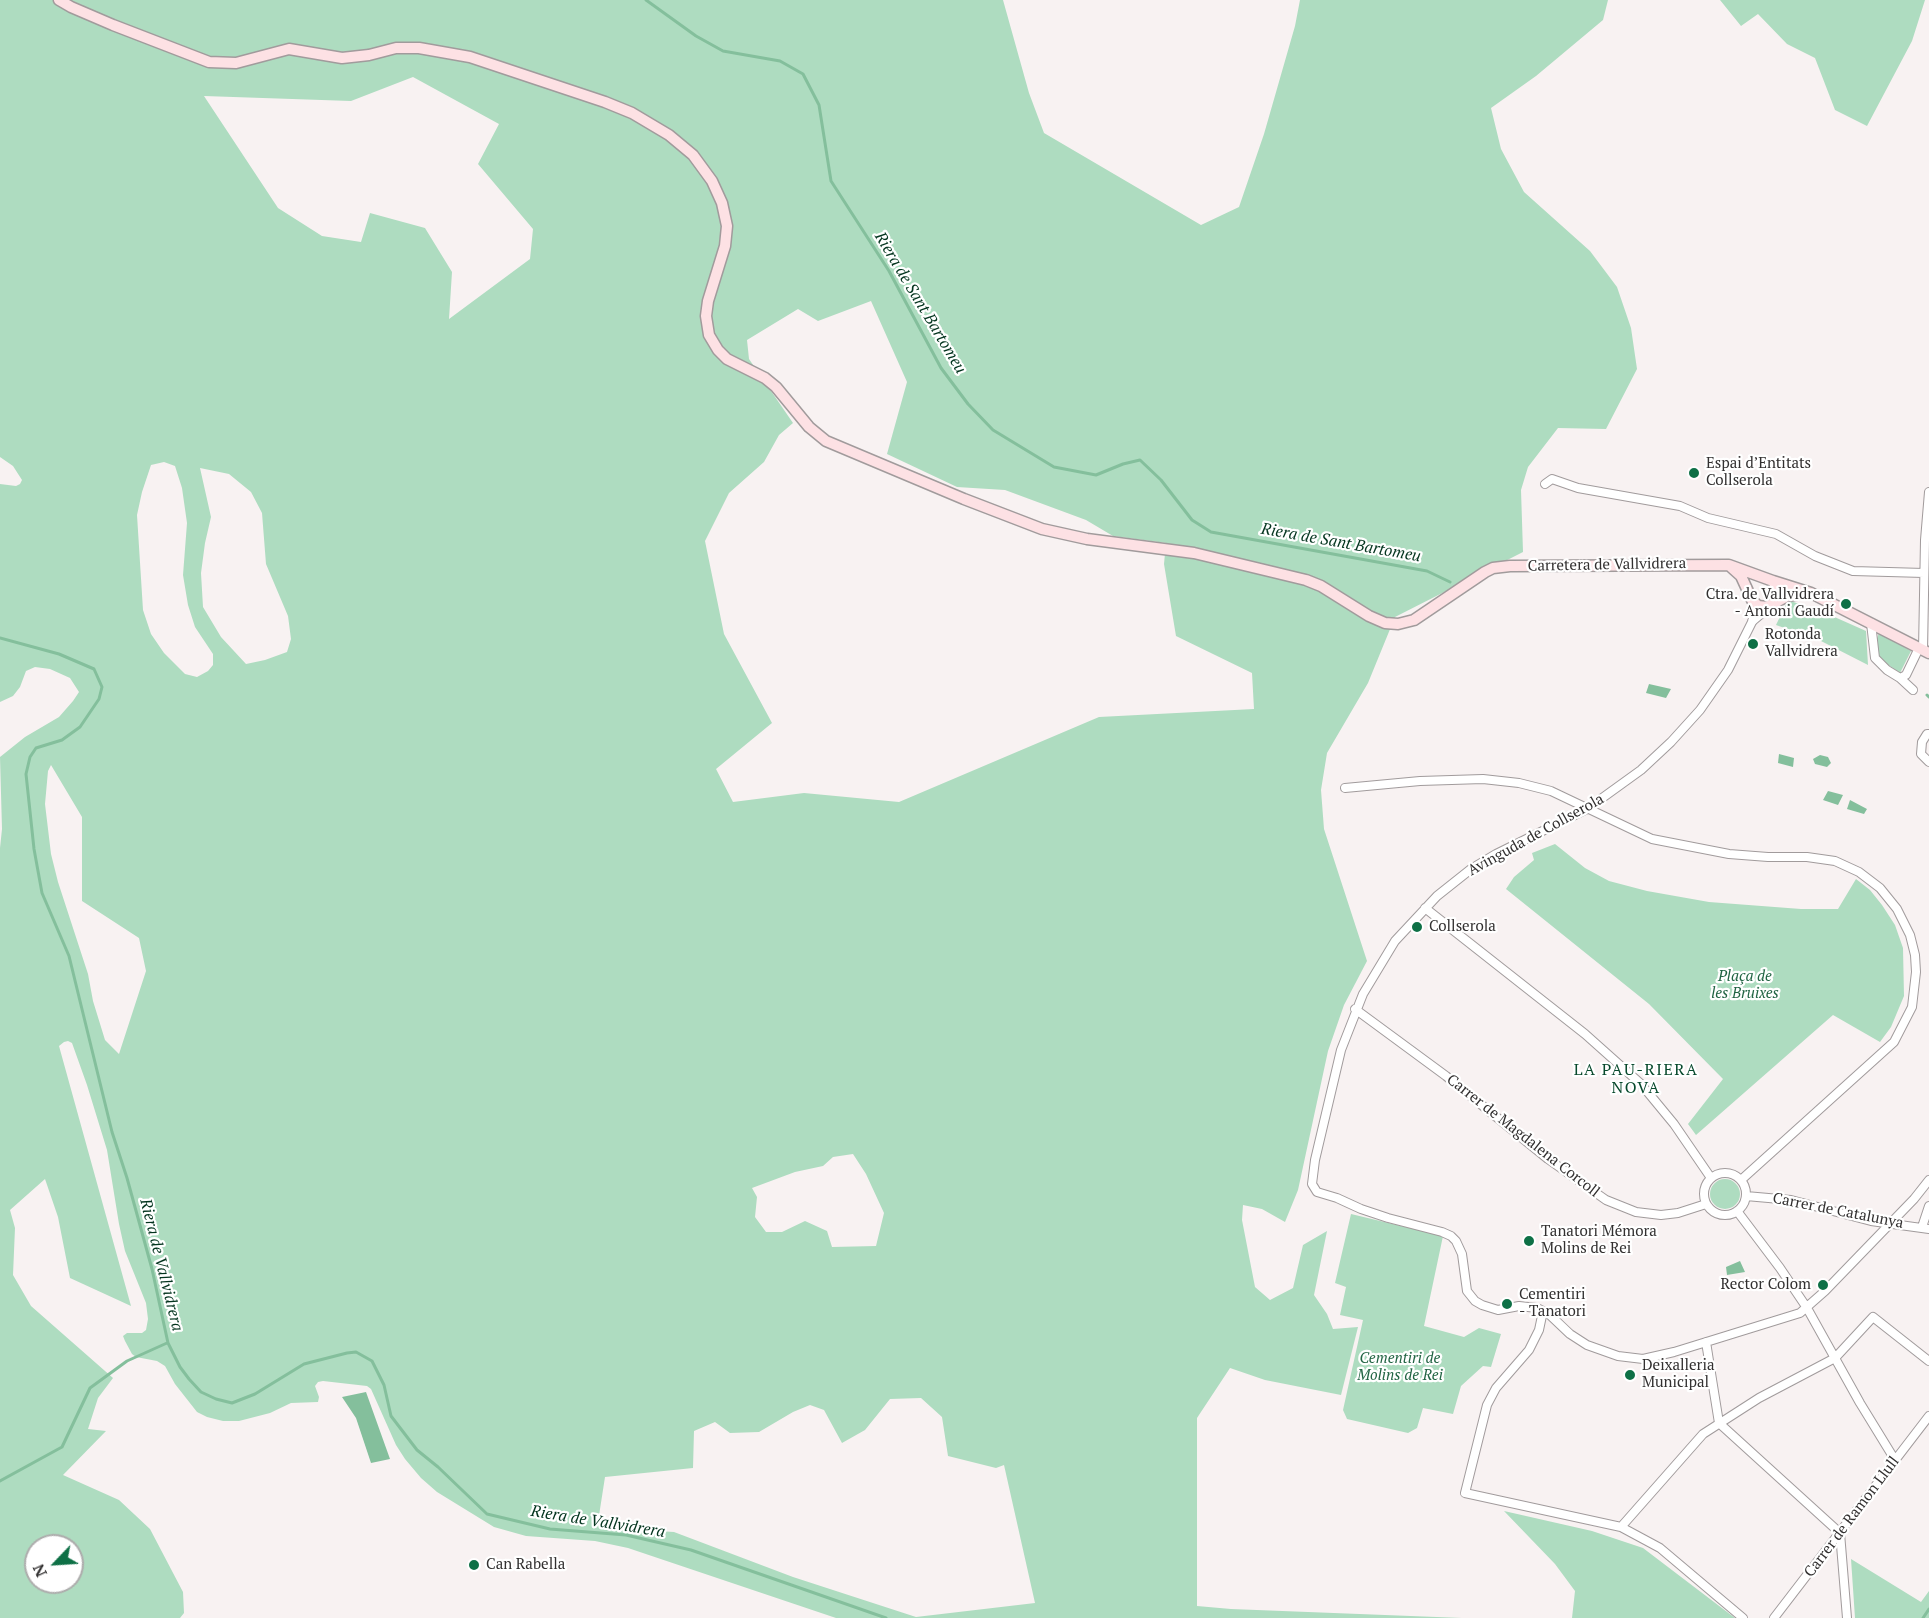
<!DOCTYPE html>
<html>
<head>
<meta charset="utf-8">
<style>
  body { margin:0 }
  #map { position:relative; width:1929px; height:1618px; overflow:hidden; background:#f8f2f2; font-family:"PT Serif",serif }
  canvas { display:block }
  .north { position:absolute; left:24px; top:1534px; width:60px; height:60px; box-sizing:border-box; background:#fff; border:2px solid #adacac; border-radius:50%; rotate:245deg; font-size:16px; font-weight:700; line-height:24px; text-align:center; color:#323030 }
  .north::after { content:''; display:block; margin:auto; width:21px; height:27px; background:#0e7046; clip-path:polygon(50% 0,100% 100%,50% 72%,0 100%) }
</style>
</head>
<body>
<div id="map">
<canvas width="1929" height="1618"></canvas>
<div class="north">N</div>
</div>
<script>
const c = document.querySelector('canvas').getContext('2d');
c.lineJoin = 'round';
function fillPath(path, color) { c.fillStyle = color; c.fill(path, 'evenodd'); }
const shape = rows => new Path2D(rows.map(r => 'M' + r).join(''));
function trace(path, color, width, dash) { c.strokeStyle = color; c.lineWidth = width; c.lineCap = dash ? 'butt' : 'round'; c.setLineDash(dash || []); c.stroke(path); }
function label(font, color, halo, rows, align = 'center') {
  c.font = font + ' "PT Serif",serif'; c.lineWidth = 4.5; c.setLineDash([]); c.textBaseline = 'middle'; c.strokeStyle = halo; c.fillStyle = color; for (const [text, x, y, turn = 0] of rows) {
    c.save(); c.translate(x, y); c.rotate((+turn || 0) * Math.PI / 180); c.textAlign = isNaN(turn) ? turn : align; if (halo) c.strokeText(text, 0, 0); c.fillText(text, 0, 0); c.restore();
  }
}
fillPath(shape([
  [0,0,1003,0,1029,93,1044,133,1201,225,1239,207,1264,134,1295,26,1300,0,1608,0,1603,20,1536,76,1491,108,1501,149,1524,192,1590,251,1617,287,1631,328,1637,369,1606,429,1558,428,1528,467,1521,490,1523,552,1395,617,1368,683,1327,753,1321,790,1324,829,1367,961,1344,1005,1328,1051,1298,1190,1285,1222,1262,1209,1243,1205,1242,1220,1255,1287,1270,1300,1293,1288,1303,1245,1327,1231,1314,1295,1327,1314,1333,1329,1358,1327,1341,1395,1265,1380,1230,1368,1197,1418,1197,1606,1231,1609,1462,1618,836,1618,628,1548,595,1541,526,1536,494,1527,437,1492,421,1478,405,1459,396,1445,371,1389,367,1386,323,1381,318,1382,315,1386,319,1397,318,1402,291,1403,270,1413,239,1421,223,1421,207,1417,197,1412,175,1384,165,1366,157,1361,136,1357,132,1354,125,1341,123,1336,127,1333,142,1333,146,1330,148,1319,146,1303,125,1251,119,1224,107,1150,87,1085,72,1043,68,1041,64,1042,59,1046,131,1306,70,1278,58,1217,45,1179,10,1210,15,1228,13,1275,31,1306,113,1378,98,1398,88,1429,106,1431,63,1475,119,1500,150,1529,183,1592,184,1613,180,1618,0,1618,0,848,2,829,0,757,25,737,59,717,73,701,79,692,70,678,50,669,35,667,26,671,20,687,13,696,0,702,0,484,16,486,20,484,22,480,13,466,0,457],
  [413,77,499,124,478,164,533,229,530,259,449,319,452,272,425,228,370,213,361,242,322,236,278,208,204,96,351,101],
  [871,301,907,382,887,454,957,487,1005,490,1086,520,1113,536,1166,543,1164,564,1176,636,1252,673,1254,709,1099,717,899,802,804,793,733,802,716,769,772,723,724,634,705,541,729,493,764,462,779,435,793,423,749,359,747,340,798,309,818,321],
  [164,462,175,466,182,488,187,523,183,575,188,605,195,627,213,654,213,665,208,671,197,677,185,674,164,653,151,634,143,610,137,515,142,492,151,465],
  [200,468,229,474,251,492,262,513,266,564,288,616,291,639,287,652,265,660,246,664,221,637,203,607,201,573,205,543,211,517],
  [51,765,82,817,82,901,139,938,146,971,119,1054,105,1040,93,1001,88,974,58,882,51,854,45,804,48,771],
  [853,1154,866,1174,884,1213,876,1246,832,1247,827,1231,805,1221,782,1232,766,1232,755,1217,757,1197,752,1188,795,1172,823,1166,833,1157],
  [921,1398,942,1417,948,1456,996,1468,1004,1465,1035,1603,916,1617,793,1577,674,1532,642,1530,598,1522,605,1477,693,1468,694,1431,715,1422,730,1433,759,1432,793,1412,810,1405,824,1410,842,1443,865,1430,890,1399],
  [36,1546,72,1546,72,1582,36,1582],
  [1720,0,1925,0,1912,41,1867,126,1835,110,1815,58,1787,44,1758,14,1741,26],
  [1788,600,1830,615,1866,631,1868,665,1821,641,1776,625],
  [1879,633,1911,651,1900,673,1877,657,1874,646],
  [1555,844,1585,868,1609,881,1647,891,1709,902,1801,909,1838,909,1856,879,1870,890,1882,905,1895,925,1903,948,1904,996,1891,1027,1880,1042,1833,1015,1696,1135,1688,1124,1723,1079,1649,1004,1506,889,1514,877,1534,860,1532,853],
  '1710 1194a15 15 0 1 1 30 0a15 15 0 1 1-30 0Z',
  [1351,1214,1443,1236,1424,1326,1464,1337,1479,1328,1501,1334,1491,1367,1483,1366,1461,1386,1453,1414,1423,1408,1417,1428,1408,1433,1347,1419,1343,1410,1363,1320,1340,1315,1346,1287,1335,1283],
  [1504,1511,1592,1531,1643,1548,1735,1618,1572,1618,1575,1591,1555,1564],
  [1851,1559,1921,1602,1929,1591,1929,1618,1855,1618]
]), '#aedcc0');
fillPath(shape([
  [1649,684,1671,689,1666,698,1646,693],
  [1779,754,1794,758,1793,767,1778,763],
  [1820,755,1828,757,1831,763,1827,767,1815,764,1813,759],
  [1828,791,1843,795,1838,805,1823,800],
  [1850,800,1867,809,1864,814,1847,809],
  [1740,1261,1745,1272,1727,1275,1726,1267],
  [366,1392,390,1459,371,1463,356,1418,342,1397]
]), '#84bf9c');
trace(shape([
  [646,0,696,36,723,51,780,61,803,74,819,105,831,181,889,271,941,368,968,404,993,430,1054,467,1096,475,1123,464,1140,460,1161,480,1192,520,1211,532,1427,571,1450,582],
  [0,638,59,654,94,669,102,687,99,699,80,727,62,740,36,748,30,757,26,774,34,849,42,893,69,956,112,1132,127,1178,152,1269,168,1343,180,1367,189,1379,201,1392,216,1399,232,1403,255,1394,304,1364,347,1353,356,1352,372,1361,384,1385,391,1416,417,1450,438,1467,487,1514,550,1529,626,1535,691,1550,886,1618],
  [1927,695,1929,697],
  [0,1481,62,1447,90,1388,127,1361,167,1343],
  [1923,1618,1929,1609]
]), '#84bf9c', 3);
const minor = shape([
  [1545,484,1552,479,1578,488,1680,506,1708,518,1776,534,1815,556,1853,571,1924,573],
  [1753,620,1728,670,1700,710,1671,742,1641,770,1587,809,1496,854,1471,869,1437,896,1395,941,1363,994,1341,1050,1315,1160,1312,1184,1317,1192,1337,1198,1361,1209,1388,1218,1442,1232,1451,1236,1456,1241,1462,1254,1467,1291,1475,1301,1482,1305,1498,1310,1519,1306,1537,1308,1550,1315,1570,1334,1587,1345,1618,1356,1643,1359,1674,1352,1800,1313,1825,1291,1914,1199,1929,1180],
  [1871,623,1875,658,1887,670,1900,678,1906,675,1919,648],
  [1923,650,1925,540,1929,492],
  [1900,678,1913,690],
  [1929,734,1927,734,1922,742,1921,754,1929,762],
  [1345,788,1420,781,1483,779,1519,783,1551,791,1652,839,1729,854,1768,857,1807,857,1835,861,1859,872,1880,888,1897,909,1910,935,1915,955,1916,972,1912,1007,1894,1042,1741,1180],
  [1425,908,1585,1034,1641,1084,1674,1124,1711,1178],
  [1355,1009,1446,1076,1548,1159,1606,1200,1636,1212,1661,1215,1678,1213,1706,1204],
  '1704 1194a21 21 0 1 1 42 0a21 21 0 1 1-42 0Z',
  [1746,1196,1791,1200,1871,1221,1929,1229],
  [1737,1211,1780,1268,1807,1308,1860,1403,1895,1460],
  [1922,1227,1929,1206],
  [1543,1311,1539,1330,1529,1350,1496,1388,1487,1405,1465,1493,1621,1527,1660,1548,1743,1618],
  [1706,1342,1719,1423,1840,1533],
  [1621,1527,1703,1434,1759,1398,1835,1358,1873,1317,1929,1361],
  [1840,1533,1847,1618],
  [1774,1618,1929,1416]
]);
const tertiary = shape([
  [1753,620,1771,605]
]);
const secondary = shape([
  [59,0,71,7,113,25,209,62,236,63,289,49,342,58,369,55,396,48,419,48,470,57,605,102,632,113,669,135,693,155,712,181,722,203,727,226,725,246,708,301,706,316,709,335,718,350,727,359,765,378,776,387,809,427,826,441,964,499,1042,529,1087,539,1194,553,1306,580,1321,586,1369,616,1385,623,1398,624,1414,620,1485,572,1493,568,1510,566,1729,565,1773,581,1779,592,1775,603],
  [1731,567,1741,576,1752,600,1758,606,1767,607,1787,596,1808,593],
  [1773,581,1811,593,1929,653]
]);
trace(minor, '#a19b9c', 10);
trace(tertiary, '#a19b9c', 11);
trace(secondary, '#a19b9c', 13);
trace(minor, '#fff', 8);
trace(tertiary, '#fff', 9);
trace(secondary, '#fde1e4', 10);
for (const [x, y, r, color] of [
  [1694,473,6,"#0e7046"],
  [1846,604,6,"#0e7046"],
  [1753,644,6,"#0e7046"],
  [1417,927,6,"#0e7046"],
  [1529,1241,6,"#0e7046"],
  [1823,1285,6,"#0e7046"],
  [1507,1304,6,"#0e7046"],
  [1630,1375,6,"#0e7046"],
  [474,1565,6,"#0e7046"]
]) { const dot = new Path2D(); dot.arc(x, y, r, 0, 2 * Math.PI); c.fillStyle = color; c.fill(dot); trace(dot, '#fff', 2); }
label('15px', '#323030', '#fff', [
  ["Espai d’Entitats",1706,464],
  ["Collserola",1706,481],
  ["Ctra. de Vallvidrera",1834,595,"right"],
  ["- Antoni Gaudí",1834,612,"right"],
  ["Rotonda",1765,635],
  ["Vallvidrera",1765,652],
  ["Collserola",1429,927],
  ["Tanatori Mémora",1541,1232],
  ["Molins de Rei",1541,1249],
  ["Rector Colom",1811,1285,"right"],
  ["Cementiri",1519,1295],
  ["- Tanatori",1519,1312],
  ["Deixalleria",1642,1366],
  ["Municipal",1642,1383],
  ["Can Rabella",486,1565]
], 'left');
label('15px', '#323030', '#fff', [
  ["Carretera de Vallvidrera",1607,565,-1],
  ["Avinguda de Collserola",1536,835,-29],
  ["Carrer de Magdalena Corcoll",1523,1136,38],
  ["Carrer de Catalunya",1838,1211,11],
  ["Carrer de Ramon Llull",1852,1517,-53]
]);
label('italic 15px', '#216443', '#fff', [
  ["Plaça de",1745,977],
  ["les Bruixes",1745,994],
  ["Cementiri de",1400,1359],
  ["Molins de Rei",1400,1376]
]);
label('italic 16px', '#03341e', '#fff', [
  ["Riera de Sant Bartomeu",920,303,59],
  ["Riera de Sant Bartomeu",1341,543,10],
  ["Riera de Vallvidrera",161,1265,76],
  ["Riera de Vallvidrera",598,1522,9]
]);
c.letterSpacing = '1.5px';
label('16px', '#084a2d', '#fff', [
  ["LA PAU-RIERA",1636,1070],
  ["NOVA",1636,1088]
]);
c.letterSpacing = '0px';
</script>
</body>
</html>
